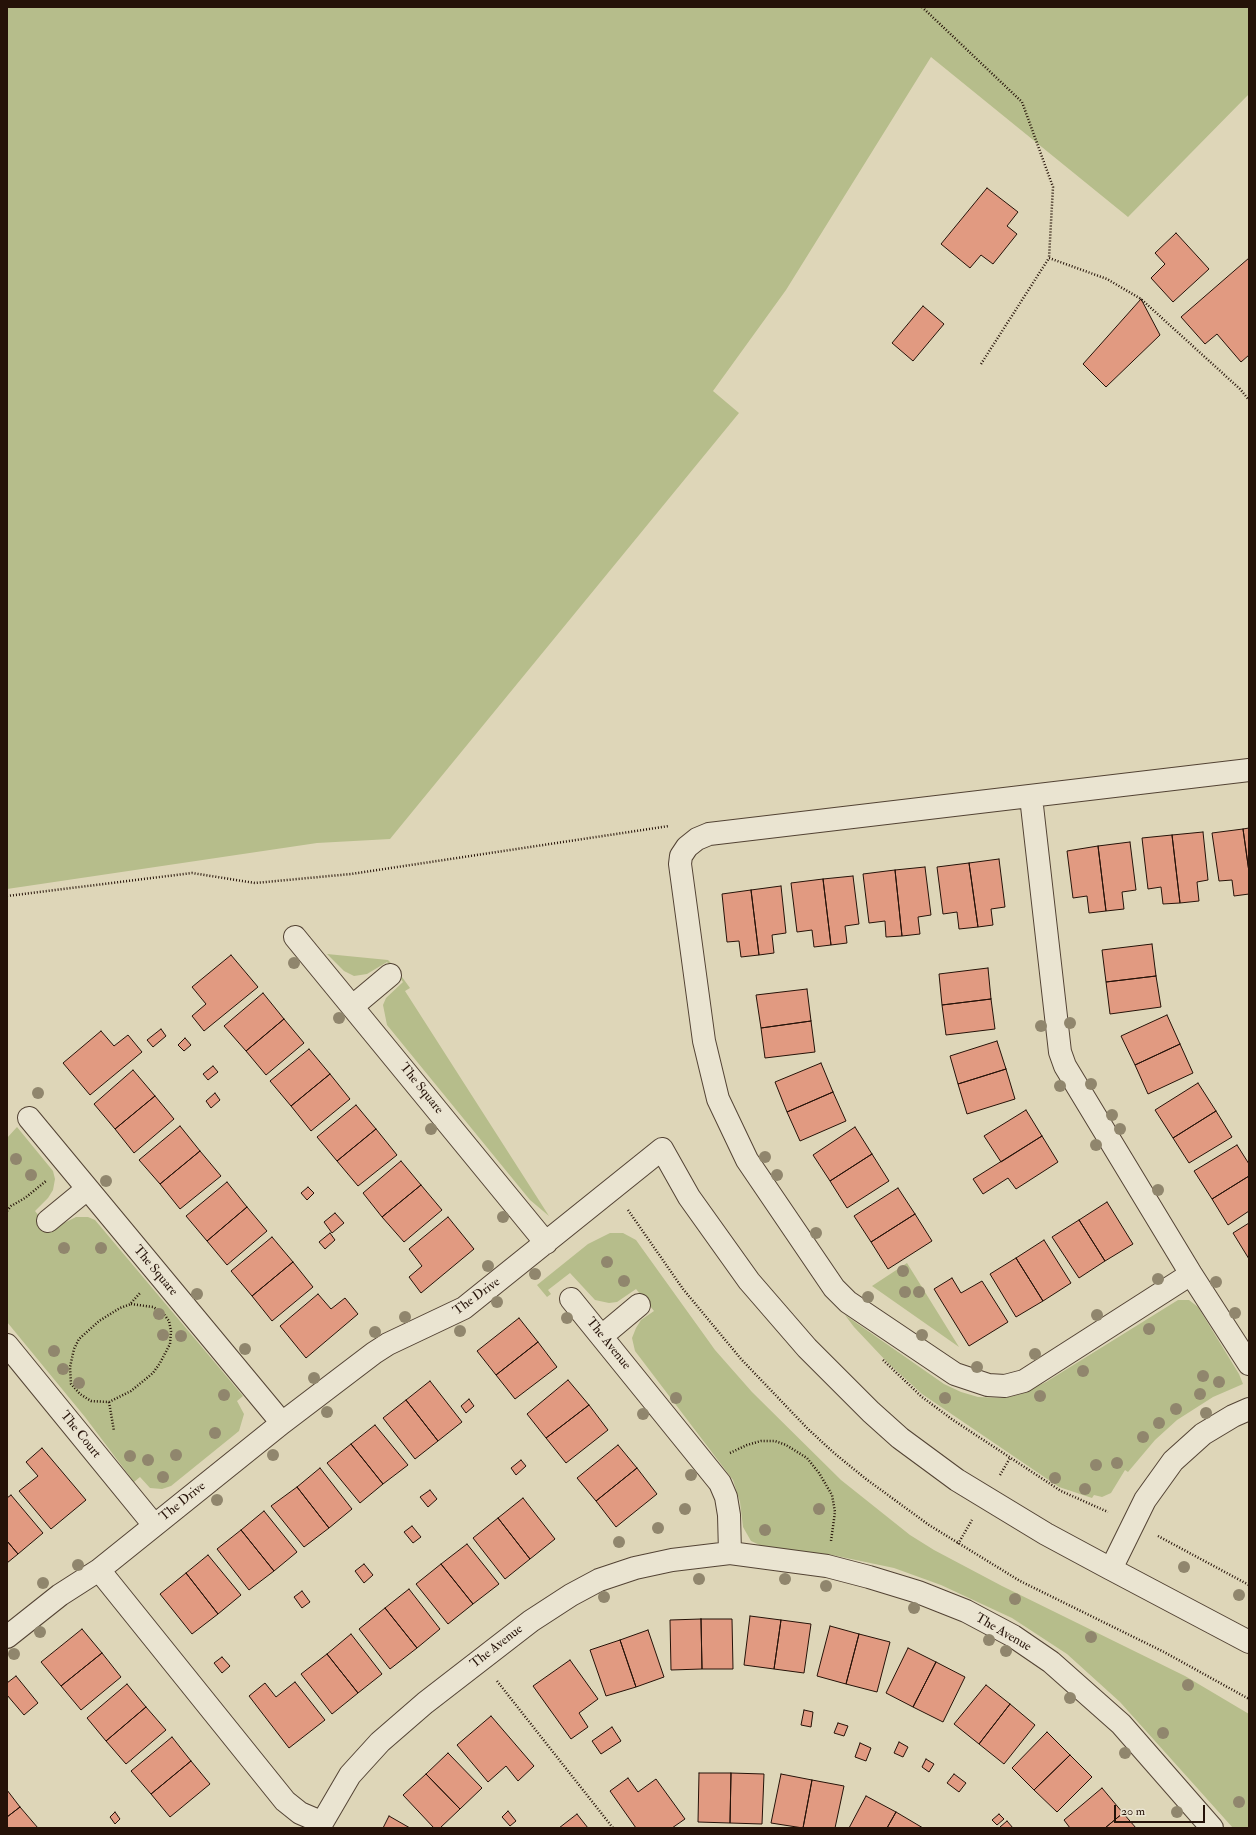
<!DOCTYPE html>
<html>
<head>
<meta charset="utf-8">
<style>
  body { margin:0 }
  #map { position:relative; width:1256px; height:1835px; overflow:hidden; background:#ded6b8; font-family:"IM FELL Double Pica",serif }
  canvas { display:block }
  .frame { position:absolute; inset:0; border:8px solid #251208; pointer-events:none }
  .scale { position:absolute; left:1114px; top:1805px; width:91px; height:18px; box-sizing:border-box; border:2px solid #251208; border-top:0; padding-left:5px; font-size:12px; line-height:14px; white-space:nowrap; color:#251208; -webkit-text-stroke:3px #eae4d1; paint-order:stroke }
</style>
</head>
<body>
<div id="map">
<canvas width="1256" height="1835"></canvas>
<div class="frame"></div>
<div class="scale">20 m</div>
</div>
<script>
const c = document.querySelector('canvas').getContext('2d');
c.lineJoin = 'round';
function fillPath(path, color) { c.fillStyle = color; c.fill(path, 'evenodd'); }
const shape = rows => new Path2D(rows.map(r => 'M' + r).join(''));
function trace(path, color, width, dash) { c.strokeStyle = color; c.lineWidth = width; c.lineCap = dash ? 'butt' : 'round'; c.setLineDash(dash || []); c.stroke(path); }
function label(font, color, halo, rows, align = 'center') {
  c.font = font + ' "IM FELL Double Pica",serif'; c.lineWidth = 3.5; c.setLineDash([]); c.textBaseline = 'middle'; c.strokeStyle = halo; c.fillStyle = color; for (const [text, x, y, turn = 0] of rows) {
    c.save(); c.translate(x, y); c.rotate((+turn || 0) * Math.PI / 180); c.textAlign = isNaN(turn) ? turn : align; if (halo) c.strokeText(text, 0, 0); c.fillText(text, 0, 0); c.restore();
  }
}
fillPath(shape([
  [7,7,1249,7,1249,94,1128,217,931,57,786,290,713,391,739,413,390,839,317,843,7,889],
  [327,954,388,960,394,966,410,988,405,991,549,1216,530,1200,387,1025,383,1005,386,998,403,982,387,962,367,974,354,976,344,971],
  [17,1127,53,1171,55,1179,53,1190,48,1198,35,1211,52,1232,64,1223,76,1217,88,1217,95,1220,243,1396,237,1401,244,1414,239,1431,171,1486,162,1489,150,1488,140,1477,134,1482,85,1417,7,1322,7,1138],
  [610,1233,623,1233,636,1240,715,1350,752,1392,841,1480,910,1535,934,1550,1002,1586,1185,1676,1249,1714,1249,1828,1233,1828,1120,1702,1067,1654,1012,1618,941,1585,894,1568,832,1555,764,1547,751,1541,743,1527,740,1502,733,1480,635,1351,632,1338,636,1328,641,1320,654,1311,636,1289,617,1302,609,1303,595,1300,570,1273,548,1290,551,1294,547,1297,537,1285,588,1244],
  [907,1263,959,1347,872,1286],
  [1178,1300,1189,1300,1198,1307,1239,1374,1243,1384,1213,1397,1177,1420,1155,1440,1128,1472,1125,1470,1111,1493,1102,1497,1094,1495,1092,1498,1059,1487,922,1394,887,1362,854,1327,845,1315,944,1384,961,1392,978,1397,1004,1398,1021,1394,1046,1382]
]), '#b6bd8b');
const building = shape([
  [987,188,1018,212,1007,226,1017,234,993,264,981,255,970,268,941,244,987,188],
  [1176,233,1209,269,1173,302,1151,278,1165,264,1155,253,1176,233],
  [1249,258,1249,355,1241,362,1217,334,1205,344,1181,317,1249,258],
  [1141,299,1160,335,1106,387,1083,364,1141,299],
  [923,306,944,324,913,361,892,343,923,306],
  [1249,828,1249,872,1243,829,1249,828],
  [1243,829,1249,872,1249,894,1234,896,1232,880,1219,881,1212,833,1243,829],
  [1203,832,1208,880,1197,882,1199,901,1180,903,1172,835,1203,832],
  [1172,835,1180,903,1163,904,1161,887,1148,889,1142,838,1172,835],
  [1130,842,1136,890,1122,892,1124,909,1106,911,1098,846,1130,842],
  [1098,846,1106,911,1089,913,1087,896,1073,898,1067,851,1098,846],
  [999,859,1005,907,991,909,993,925,978,927,969,863,999,859],
  [969,863,978,927,959,929,957,912,943,914,937,867,969,863],
  [925,867,931,915,918,917,920,934,902,936,895,870,925,867],
  [895,870,902,936,886,937,885,921,869,923,863,874,895,870],
  [853,876,859,924,845,926,847,943,831,945,823,879,853,876],
  [823,879,831,945,814,947,812,930,797,932,791,883,823,879],
  [781,886,786,933,772,935,774,953,759,955,751,890,781,886],
  [751,890,759,955,741,957,739,941,727,942,722,894,751,890],
  [1152,944,1156,976,1106,982,1102,950,1152,944],
  [231,955,258,987,204,1031,192,1016,206,1004,192,987,231,955],
  [988,968,991,999,942,1005,939,974,988,968],
  [1156,976,1161,1007,1110,1014,1106,982,1156,976],
  [807,989,811,1021,761,1028,756,995,807,989],
  [263,993,284,1019,246,1051,224,1026,263,993],
  [991,999,995,1029,946,1035,942,1005,991,999],
  [1167,1015,1180,1044,1135,1065,1121,1036,1167,1015],
  [284,1019,304,1043,266,1075,246,1051,284,1019],
  [811,1021,815,1052,765,1058,761,1028,811,1021],
  [161,1029,166,1036,153,1047,147,1040,161,1029],
  [101,1031,114,1046,128,1035,142,1052,90,1095,63,1063,101,1031],
  [185,1038,191,1045,184,1051,178,1045,185,1038],
  [997,1041,1006,1069,958,1084,950,1056,997,1041],
  [1180,1044,1193,1073,1148,1094,1135,1065,1180,1044],
  [309,1049,330,1074,291,1106,270,1081,309,1049],
  [821,1063,833,1092,787,1112,775,1082,821,1063],
  [213,1066,218,1072,208,1080,203,1074,213,1066],
  [1006,1069,1015,1099,967,1114,958,1084,1006,1069],
  [133,1070,155,1096,115,1129,94,1104,133,1070],
  [330,1074,350,1099,311,1131,291,1106,330,1074],
  [1198,1083,1216,1111,1173,1138,1155,1110,1198,1083],
  [833,1092,846,1121,800,1141,787,1112,833,1092],
  [215,1093,220,1100,211,1108,206,1101,215,1093],
  [155,1096,174,1119,134,1153,115,1129,155,1096],
  [356,1105,376,1129,337,1161,317,1137,356,1105],
  [1026,1110,1042,1136,1001,1162,984,1136,1026,1110],
  [1216,1111,1232,1137,1189,1163,1173,1138,1216,1111],
  [180,1126,200,1151,160,1184,139,1160,180,1126],
  [855,1127,872,1154,830,1181,813,1155,855,1127],
  [376,1129,397,1155,358,1186,337,1161,376,1129],
  [1042,1136,1058,1162,1016,1189,1008,1178,983,1194,973,1179,1042,1136],
  [1237,1145,1249,1164,1249,1176,1212,1199,1194,1171,1237,1145],
  [200,1151,221,1176,180,1209,160,1184,200,1151],
  [872,1154,889,1181,847,1208,830,1181,872,1154],
  [401,1161,421,1185,382,1217,363,1193,401,1161],
  [1249,1176,1249,1211,1228,1225,1212,1199,1249,1176],
  [227,1182,247,1207,207,1241,186,1216,227,1182],
  [421,1185,442,1210,404,1242,382,1217,421,1185],
  [308,1187,314,1193,307,1200,301,1193,308,1187],
  [898,1188,915,1214,871,1242,854,1216,898,1188],
  [1107,1202,1133,1244,1105,1261,1079,1220,1107,1202],
  [247,1207,267,1231,227,1265,207,1241,247,1207],
  [335,1213,344,1223,332,1233,324,1222,335,1213],
  [915,1214,932,1241,888,1269,871,1242,915,1214],
  [448,1217,474,1249,421,1293,409,1277,422,1266,409,1249,448,1217],
  [1079,1220,1105,1261,1079,1278,1052,1237,1079,1220],
  [1249,1223,1249,1259,1233,1233,1249,1223],
  [330,1233,335,1240,325,1249,319,1242,330,1233],
  [272,1237,293,1262,252,1296,231,1271,272,1237],
  [1044,1240,1071,1283,1043,1301,1016,1258,1044,1240],
  [1016,1258,1043,1301,1016,1317,990,1274,1016,1258],
  [293,1262,313,1287,272,1321,252,1296,293,1262],
  [952,1278,961,1293,982,1281,1008,1322,969,1346,934,1289,952,1278],
  [318,1294,331,1309,345,1298,358,1314,306,1358,280,1326,318,1294],
  [519,1318,538,1342,496,1375,477,1351,519,1318],
  [538,1342,557,1367,515,1399,496,1375,538,1342],
  [568,1380,589,1405,546,1438,527,1414,568,1380],
  [430,1381,462,1422,438,1441,406,1400,430,1381],
  [469,1399,474,1406,466,1413,461,1406,469,1399],
  [406,1400,438,1441,415,1459,383,1418,406,1400],
  [589,1405,608,1430,566,1463,546,1438,589,1405],
  [375,1425,408,1465,383,1484,351,1444,375,1425],
  [351,1444,383,1484,360,1503,327,1463,351,1444],
  [618,1445,637,1468,596,1501,577,1478,618,1445],
  [42,1448,86,1500,51,1529,19,1491,38,1476,26,1462,42,1448],
  [521,1460,526,1466,516,1475,511,1468,521,1460],
  [320,1468,352,1509,329,1528,297,1487,320,1468],
  [637,1468,657,1494,616,1527,596,1501,637,1468],
  [297,1487,329,1528,304,1547,271,1506,297,1487],
  [430,1490,437,1499,428,1507,420,1497,430,1490],
  [11,1495,43,1533,18,1554,7,1541,7,1498,11,1495],
  [523,1498,555,1539,530,1559,498,1518,523,1498],
  [264,1511,297,1552,274,1571,241,1530,264,1511],
  [498,1518,530,1559,505,1579,473,1538,498,1518],
  [412,1526,421,1537,413,1543,404,1532,412,1526],
  [241,1530,274,1571,249,1590,217,1549,241,1530],
  [7,1541,18,1554,7,1563,7,1541],
  [467,1544,499,1584,473,1604,441,1564,467,1544],
  [208,1555,241,1595,218,1614,186,1573,208,1555],
  [364,1564,373,1575,364,1583,355,1571,364,1564],
  [441,1564,473,1604,448,1624,416,1584,441,1564],
  [186,1573,218,1614,192,1634,160,1594,186,1573],
  [409,1589,440,1629,417,1648,385,1608,409,1589],
  [302,1591,310,1602,302,1608,294,1597,302,1591],
  [385,1608,417,1648,390,1669,359,1629,385,1608],
  [750,1616,781,1620,774,1669,744,1665,750,1616],
  [701,1619,702,1669,671,1670,670,1620,701,1619],
  [701,1619,732,1619,733,1669,702,1669,701,1619],
  [781,1620,811,1624,804,1673,774,1669,781,1620],
  [830,1626,859,1634,846,1684,817,1676,830,1626],
  [82,1629,102,1653,61,1686,41,1662,82,1629],
  [648,1630,664,1677,636,1687,620,1640,648,1630],
  [351,1634,382,1674,358,1693,327,1654,351,1634],
  [859,1634,890,1642,877,1692,846,1684,859,1634],
  [620,1640,636,1687,606,1696,590,1650,620,1640],
  [908,1648,936,1662,913,1707,886,1693,908,1648],
  [102,1653,121,1677,81,1710,61,1686,102,1653],
  [327,1654,358,1693,332,1714,301,1674,327,1654],
  [222,1657,230,1666,222,1673,214,1663,222,1657],
  [570,1660,598,1699,579,1713,588,1727,571,1739,533,1686,570,1660],
  [936,1662,965,1677,943,1722,913,1707,936,1662],
  [16,1676,38,1703,24,1715,7,1695,7,1683,16,1676],
  [295,1682,325,1720,289,1748,249,1696,265,1683,276,1697,295,1682],
  [127,1684,146,1707,106,1741,87,1718,127,1684],
  [986,1685,1010,1704,979,1744,954,1724,986,1685],
  [1010,1704,1035,1725,1004,1764,979,1744,1010,1704],
  [146,1707,166,1730,126,1764,106,1741,146,1707],
  [804,1710,813,1712,811,1727,801,1725,804,1710],
  [491,1716,534,1766,518,1781,506,1766,488,1782,457,1745,491,1716],
  [838,1723,848,1726,844,1736,834,1733,838,1723],
  [612,1727,621,1741,601,1754,592,1741,612,1727],
  [1047,1732,1070,1755,1034,1790,1012,1768,1047,1732],
  [172,1737,191,1761,151,1794,131,1771,172,1737],
  [899,1742,908,1747,903,1757,894,1753,899,1742],
  [860,1743,871,1748,866,1761,855,1757,860,1743],
  [448,1753,482,1788,460,1809,426,1774,448,1753],
  [1070,1755,1092,1777,1057,1812,1034,1790,1070,1755],
  [926,1759,934,1764,929,1772,922,1767,926,1759],
  [191,1761,210,1784,170,1817,151,1794,191,1761],
  [699,1773,731,1773,730,1823,698,1822,699,1773],
  [731,1773,764,1774,762,1824,730,1823,731,1773],
  [426,1774,460,1809,440,1828,434,1828,403,1795,426,1774],
  [781,1774,812,1780,803,1828,771,1823,781,1774],
  [954,1774,966,1783,959,1792,947,1783,954,1774],
  [628,1778,638,1792,656,1779,685,1819,672,1828,636,1828,610,1791,628,1778],
  [812,1780,844,1786,835,1828,803,1828,812,1780],
  [1102,1788,1123,1813,1105,1828,1070,1828,1064,1820,1102,1788],
  [7,1790,20,1807,7,1817,7,1790],
  [866,1796,896,1812,887,1828,849,1828,866,1796],
  [20,1807,38,1828,7,1828,7,1817,20,1807],
  [508,1811,516,1821,510,1826,502,1817,508,1811],
  [115,1812,120,1819,115,1824,110,1817,115,1812],
  [896,1812,923,1828,887,1828,896,1812],
  [1123,1813,1136,1828,1105,1828,1123,1813],
  [577,1814,588,1828,559,1828,577,1814],
  [999,1814,1004,1819,997,1825,992,1820,999,1814],
  [389,1816,410,1828,383,1828,389,1816],
  [1007,1821,1013,1828,1001,1828,1000,1827,1007,1821]
]);
fillPath(building, '#e19a81');
trace(building, '#251208', 1);
const street = shape([
  [1031,797,1060,1052,1065,1066,1191,1274,1249,1364],
  [295,937,546,1243],
  [353,1006,390,975],
  [29,1118,282,1423],
  [48,1221,87,1189],
  [1191,1274,1024,1381,1005,1386,988,1385,955,1374,848,1302,834,1288,747,1160,718,1099,704,1041,680,864,681,856,687,847,697,839,709,834,1249,770],
  [571,1299,720,1483,726,1497,729,1515,730,1553],
  [602,1336,639,1305],
  [7,1345,154,1525],
  [1249,1409,1233,1416,1203,1434,1173,1461,1145,1500,1111,1569,1249,1642],
  [99,1570,285,1801,300,1813,321,1822],
  [7,1637,60,1595,99,1570,282,1423,374,1353,388,1344,464,1308,662,1149,689,1197,749,1281,807,1348,871,1412,900,1438,957,1480,1046,1534,1111,1569],
  [319,1828,350,1775,380,1742,425,1703,531,1621,571,1595,599,1580,635,1568,672,1560,730,1553,827,1566,869,1577,918,1592,966,1611,1013,1636,1051,1662,1121,1724,1212,1828]
]);
trace(street, '#534334', 24);
trace(shape([
  [922,7,1022,102,1053,187,1049,258],
  [981,364,1049,258,1107,279,1141,299,1240,389,1249,400],
  [7,896,192,873,255,883,351,874,669,826],
  [628,1210,683,1289,741,1359,808,1429,834,1453,866,1479,929,1525,1020,1581,1164,1652,1249,1699],
  [7,1211,11,1206,25,1198,46,1181],
  [131,1303,140,1293],
  [131,1304,153,1307,163,1313,169,1321,171,1331,170,1344,160,1363,153,1373,131,1391,109,1402,91,1401,80,1394,71,1384,70,1367,74,1349,79,1339,99,1321,120,1308,131,1304],
  [883,1360,922,1397,953,1420,1061,1491,1108,1512],
  [109,1402,114,1431],
  [730,1453,747,1445,761,1441,775,1441,786,1445,807,1458,819,1473,832,1495,835,1512,831,1541],
  [1000,1475,1010,1458],
  [1158,1536,1249,1585],
  [958,1544,972,1520],
  [497,1681,613,1828]
]), '#251208', 2.5, [1, 2]);
trace(street, '#eae4d1', 22);
c.fillStyle = '#90866d';
for (const [x, y] of [
  [294,963],
  [339,1018],
  [1070,1023],
  [1041,1026],
  [1091,1084],
  [1060,1086],
  [38,1093],
  [1112,1115],
  [431,1129],
  [1120,1129],
  [1096,1145],
  [765,1157],
  [16,1159],
  [31,1175],
  [777,1175],
  [106,1181],
  [1158,1190],
  [503,1217],
  [816,1233],
  [64,1248],
  [101,1248],
  [607,1262],
  [488,1266],
  [903,1271],
  [535,1274],
  [1158,1279],
  [624,1281],
  [1216,1282],
  [905,1292],
  [919,1292],
  [197,1294],
  [868,1297],
  [497,1302],
  [1235,1313],
  [159,1314],
  [1097,1315],
  [405,1317],
  [567,1318],
  [1149,1329],
  [460,1331],
  [375,1332],
  [163,1335],
  [922,1335],
  [181,1336],
  [245,1349],
  [54,1351],
  [1035,1354],
  [977,1367],
  [63,1369],
  [1083,1371],
  [1203,1376],
  [314,1378],
  [1219,1382],
  [79,1383],
  [1200,1394],
  [224,1395],
  [1040,1396],
  [676,1398],
  [945,1398],
  [1176,1409],
  [327,1412],
  [1206,1413],
  [643,1414],
  [1159,1423],
  [215,1433],
  [1143,1437],
  [176,1455],
  [273,1455],
  [130,1456],
  [148,1460],
  [1117,1463],
  [1096,1465],
  [691,1475],
  [163,1477],
  [1055,1478],
  [1085,1489],
  [217,1500],
  [685,1509],
  [819,1509],
  [658,1528],
  [765,1530],
  [619,1542],
  [78,1565],
  [1184,1567],
  [699,1579],
  [785,1579],
  [43,1583],
  [826,1586],
  [1239,1595],
  [604,1597],
  [1015,1599],
  [914,1608],
  [40,1632],
  [1091,1637],
  [989,1640],
  [1006,1651],
  [14,1654],
  [1188,1685],
  [1070,1698],
  [1163,1733],
  [1125,1753],
  [1239,1802],
  [1177,1812]
]) { c.beginPath(); c.arc(x, y, 6, 0, 2 * Math.PI); c.fill(); }
label('13px', '#251208', '#eae4d1', [
  ["The Square",421,1089,51],
  ["The Square",155,1271,50],
  ["The Drive",477,1297,-36],
  ["The Avenue",608,1344,51],
  ["The Court",80,1435,51],
  ["The Drive",183,1502,-39],
  ["The Avenue",1003,1633,30],
  ["The Avenue",497,1647,-38]
]);
</script>
</body>
</html>
